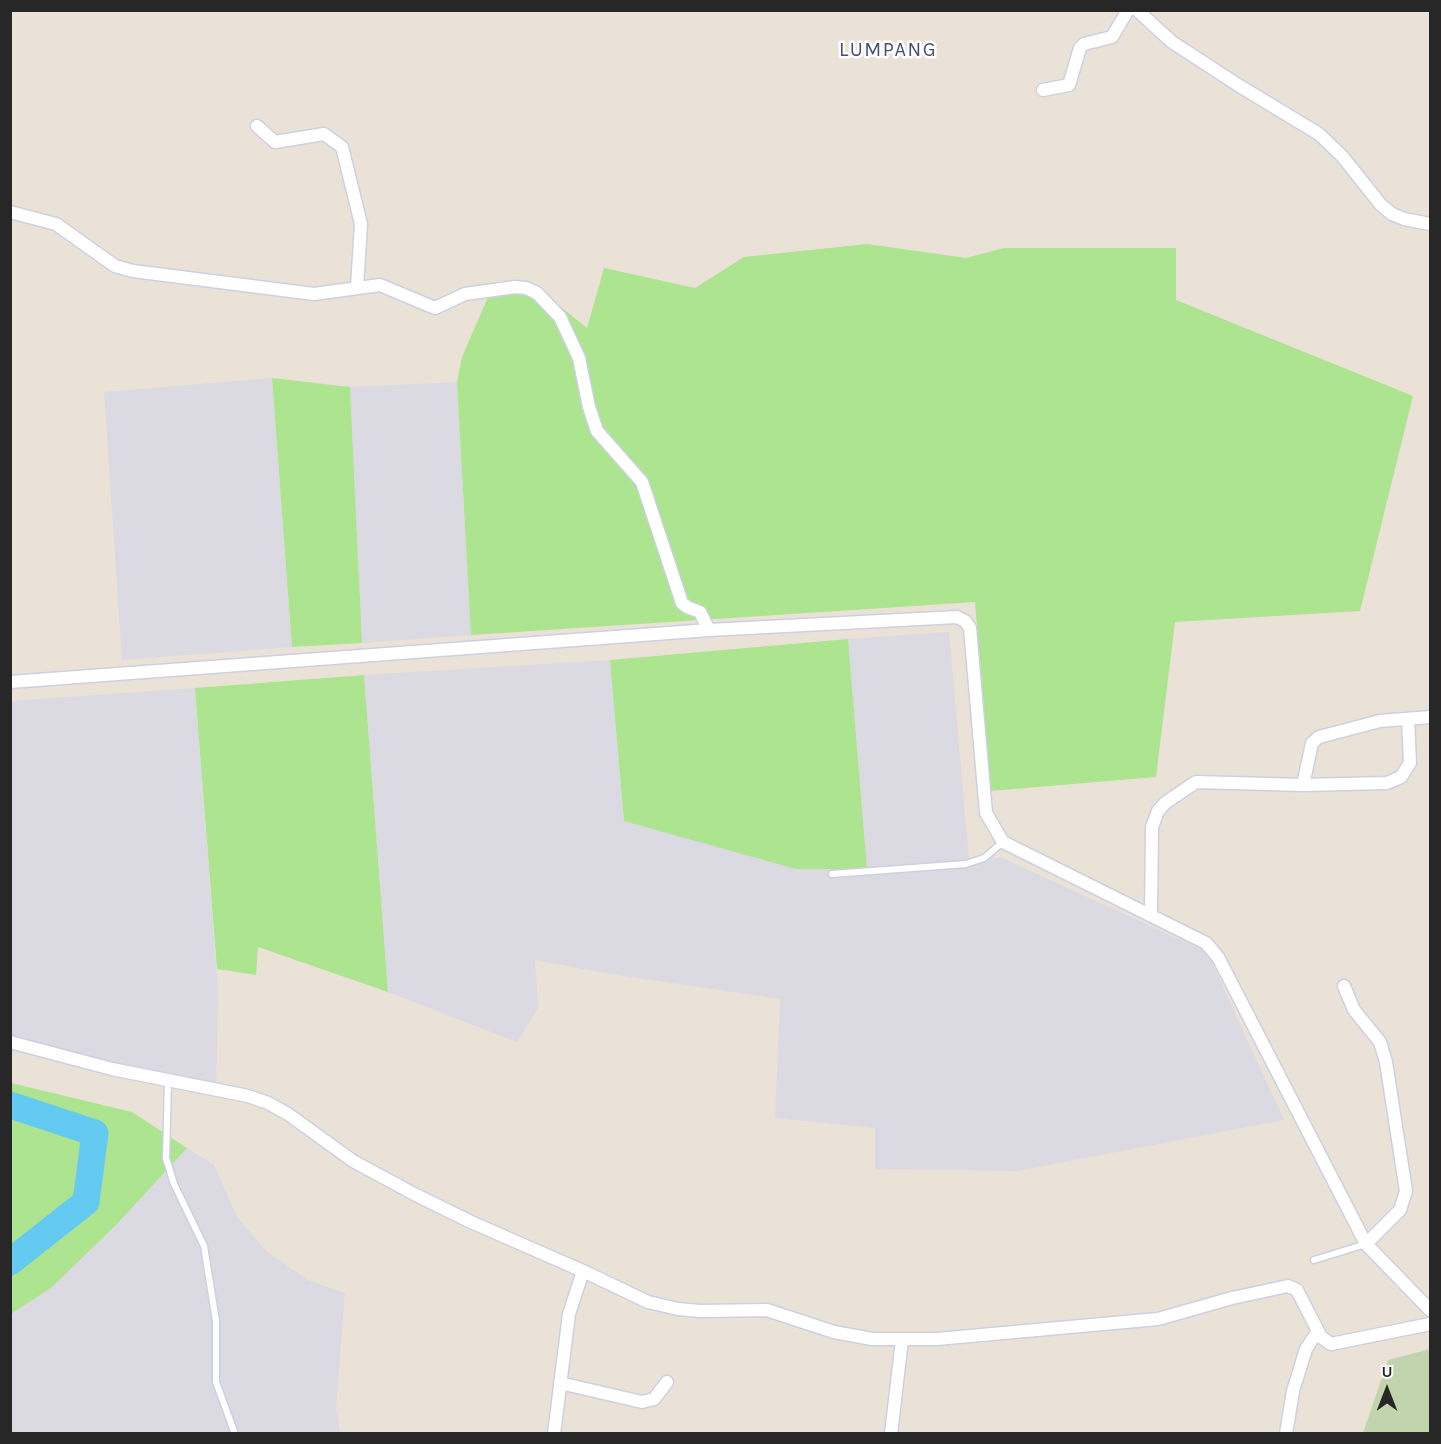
<!DOCTYPE html>
<html>
<head>
<meta charset="utf-8">
<style>
  body { margin:0 }
  #map { position:relative; width:1441px; height:1444px; overflow:hidden; background:#ebe2d7; font-family:Karla,sans-serif }
  canvas { display:block }
  .frame { position:absolute; inset:0; border:12px solid #272727; pointer-events:none }
  .north { position:absolute; left:1357px; top:1360px; width:60px; height:60px; -webkit-text-stroke:4px #fff; paint-order:stroke; rotate:0deg; font-size:16px; font-weight:700; line-height:24px; text-align:center; color:#272727 }
  .north::after { content:''; display:block; margin:auto; width:21px; height:27px; background:#272727; clip-path:polygon(50% 0,100% 100%,50% 72%,0 100%) }
</style>
</head>
<body>
<div id="map">
<canvas width="1441" height="1444"></canvas>
<div class="frame"></div>
<div class="north">U</div>
</div>
<script>
const c = document.querySelector('canvas').getContext('2d');
c.lineJoin = 'round';
function fillPath(path, color) { c.fillStyle = color; c.fill(path, 'evenodd'); }
const shape = rows => new Path2D(rows.map(r => 'M' + r).join(''));
function trace(path, color, width, dash) { c.strokeStyle = color; c.lineWidth = width; c.lineCap = dash ? 'butt' : 'round'; c.setLineDash(dash || []); c.stroke(path); }
function label(font, color, halo, rows, align = 'center') {
  c.font = font + ' Karla,sans-serif'; c.lineWidth = 5; c.setLineDash([]); c.textBaseline = 'middle'; c.strokeStyle = halo; c.fillStyle = color; for (const [text, x, y, turn = 0] of rows) {
    c.save(); c.translate(x, y); c.rotate((+turn || 0) * Math.PI / 180); c.textAlign = isNaN(turn) ? turn : align; if (halo) c.strokeText(text, 0, 0); c.fillText(text, 0, 0); c.restore();
  }
}
fillPath(shape([
  [272,378,292,647,122,660,104,392],
  [457,382,471,635,362,643,350,387],
  [949,632,969,859,1002,858,1207,952,1284,1120,1017,1171,875,1169,875,1128,775,1118,780,999,610,974,535,960,538,1008,517,1042,388,992,364,675,610,660,624,821,867,869,848,639],
  [195,688,218,990,216,1089,11,1037,10,701],
  [187,1148,214,1165,237,1217,267,1252,310,1281,345,1293,336,1407,340,1433,11,1434,11,1314,52,1286,118,1223]
]), '#dbd9e2');
fillPath(shape([
  [867,244,966,258,1004,248,1176,248,1176,300,1413,396,1360,611,1175,622,1156,777,990,791,975,602,471,635,457,382,462,357,492,288,521,288,552,300,587,328,604,268,695,288,744,257],
  [272,378,350,387,362,643,292,647],
  [848,639,867,869,796,869,624,821,610,660],
  [364,675,388,992,258,947,256,975,217,969,195,688],
  [11,1083,132,1112,187,1148,118,1223,52,1287,11,1314]
]), '#ace490');
fillPath(shape([
  [1430,1349,1430,1433,1363,1433,1388,1360]
]), '#c0d5ae');
trace(shape([
  [10,1105,95,1133,86,1202,10,1262]
]), '#64caf2', 27);
const lane = shape([
  [832,874,966,864,984,858,1003,842],
  [168,1080,166,1158,174,1184,204,1246,216,1321,216,1382,235,1434],
  [1314,1260,1366,1244]
]);
const street = shape([
  [1137,10,1172,42,1238,85,1319,134,1342,156,1381,205,1392,214,1404,219,1430,224],
  [1043,90,1069,85,1080,48,1084,44,1112,37,1128,10],
  [257,126,275,142,324,134,342,147,361,224,357,287],
  [10,212,56,224,115,266,133,271,314,294,380,285,435,308,465,294,515,287,526,288,537,293,560,317,579,358,589,407,597,431,642,482,682,603,687,607,700,612,709,630],
  [10,682,709,630,957,617,965,621,970,628,986,813,1003,842,1206,943,1218,957,1366,1244,1430,1310],
  [1303,785,1312,743,1319,737,1380,721,1430,717],
  [1151,916,1152,827,1158,811,1165,803,1196,782,1303,785,1387,783,1401,777,1410,763,1408,719],
  [1344,986,1354,1010,1380,1042,1386,1062,1406,1191,1400,1210,1366,1244],
  [10,1042,112,1069,248,1096,268,1103,288,1114,353,1161,414,1194,471,1222,583,1271,648,1302,678,1309,700,1311,767,1310,834,1332,872,1339,937,1339,1158,1319,1232,1298,1288,1286,1297,1290,1321,1337,1331,1344,1430,1324],
  [560,1383,642,1402,654,1399,667,1382],
  [554,1434,569,1314,583,1271],
  [891,1434,902,1340],
  [1286,1434,1293,1391,1306,1349,1318,1331]
]);
trace(lane, '#cdd0e1', 9);
trace(street, '#cdd0e1', 15);
trace(lane, '#fff', 6);
trace(street, '#fff', 12);
c.letterSpacing = '1.5px';
label('20px', '#464e78', '#fff', [
  ["LUMPANG",888,50]
]);
c.letterSpacing = '0px';
</script>
</body>
</html>
